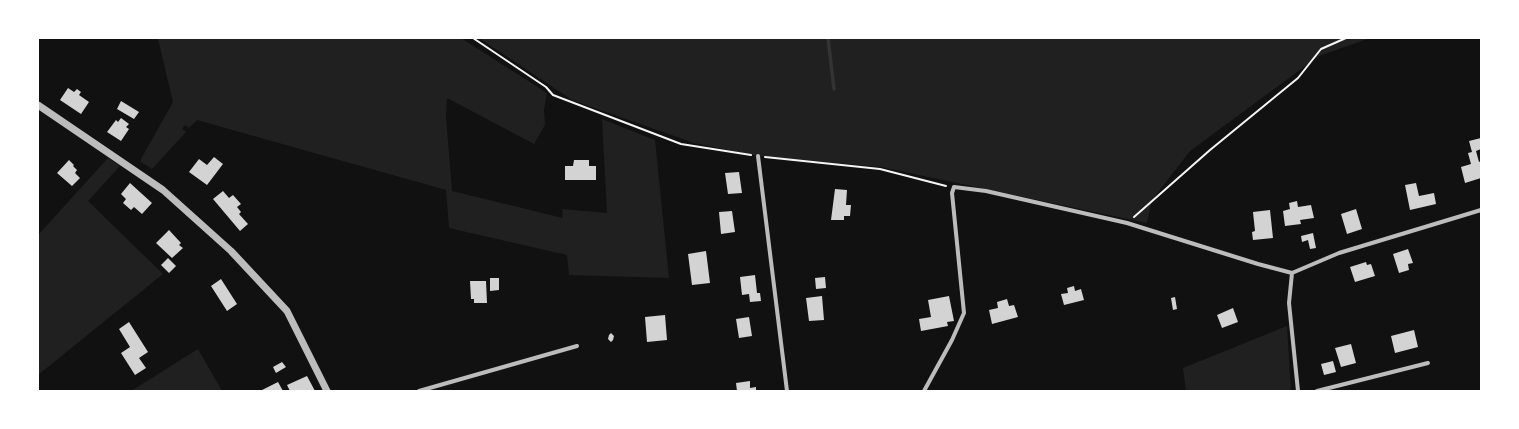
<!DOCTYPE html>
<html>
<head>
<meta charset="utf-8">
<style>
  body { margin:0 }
  #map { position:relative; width:1519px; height:429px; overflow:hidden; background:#111; font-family:"Work Sans",sans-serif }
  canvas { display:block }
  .frame { position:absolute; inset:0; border:39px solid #fff; pointer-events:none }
</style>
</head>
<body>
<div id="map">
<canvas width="1519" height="429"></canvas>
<div class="frame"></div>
</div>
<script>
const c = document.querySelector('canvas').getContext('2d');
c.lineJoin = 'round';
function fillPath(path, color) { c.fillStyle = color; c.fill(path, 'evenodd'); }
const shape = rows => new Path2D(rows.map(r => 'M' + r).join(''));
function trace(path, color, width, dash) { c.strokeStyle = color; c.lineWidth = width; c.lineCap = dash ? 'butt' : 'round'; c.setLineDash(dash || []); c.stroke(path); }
fillPath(shape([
  [161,38,461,38,547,93,544,110,545,125,534,144,447,98,446,117,452,191,563,218,562,209,607,213,602,119,655,140,669,278,569,275,567,255,449,228,446,190,197,120,189,128,185,125,182,129,186,132,152,169,141,162,141,159,173,102,158,39],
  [479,38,1370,38,1319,56,1190,151,1152,200,1147,223,881,167,758,156,694,143,572,100],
  [108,158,120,166,88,201,163,274,38,375,38,235],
  [1287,326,1291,391,1186,391,1183,368],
  [198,349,222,391,130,391,131,391]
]), '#202020');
trace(shape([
  [828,38,834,89]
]), '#333', 3.5);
fillPath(shape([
  [68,88,74,92,77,89,81,92,79,95,89,102,81,114,60,100],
  [121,101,139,112,134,119,117,109],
  [121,118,129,124,126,127,129,129,121,141,107,132,116,120,118,122],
  [1481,138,1481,149,1476,151,1479,162,1481,161,1481,178,1465,183,1461,167,1471,164,1468,153,1472,152,1469,141],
  [214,157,223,164,207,185,189,172,199,159,207,165],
  [69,160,74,165,73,166,77,170,75,173,80,178,72,186,57,173],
  [574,160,589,160,589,166,596,166,596,180,565,180,565,166,573,166],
  [739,172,742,193,728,194,725,173],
  [130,183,152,203,142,214,134,207,131,210,123,203,126,199,121,194],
  [1416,183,1419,196,1434,193,1436,204,1410,210,1405,185],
  [835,189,847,190,846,205,851,205,850,216,844,216,844,220,831,220],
  [223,191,229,198,233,195,241,204,237,207,241,212,239,214,248,224,240,231,213,199],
  [1297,201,1298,207,1311,205,1314,218,1300,220,1301,224,1285,226,1283,211,1290,209,1289,203],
  [1356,209,1362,229,1347,234,1341,214],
  [1270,210,1273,238,1253,240,1252,232,1255,231,1253,212],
  [732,211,735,232,721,234,719,212],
  [169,230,181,243,179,245,183,248,172,258,156,243],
  [1313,233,1316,248,1310,249,1308,240,1302,242,1301,236],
  [1408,249,1413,263,1408,264,1409,270,1399,273,1393,254],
  [706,251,710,283,692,285,688,254],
  [168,258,176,266,169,273,161,265],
  [1366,262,1367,265,1371,264,1375,276,1355,282,1350,267],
  [755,275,757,293,760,293,761,301,750,302,749,294,742,295,740,277],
  [825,277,826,288,816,289,815,278],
  [490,278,499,278,499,290,490,291],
  [221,279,237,304,227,311,211,286],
  [470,281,486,281,487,303,474,303,474,299,471,299],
  [1074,286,1075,291,1081,289,1084,300,1064,305,1061,294,1068,293,1067,288],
  [822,296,824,320,809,321,806,298],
  [949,296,954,321,947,322,948,326,921,331,919,319,931,317,928,300],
  [1175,297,1177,309,1173,310,1171,298],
  [1007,299,1009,306,1014,305,1018,317,992,324,989,310,998,308,997,302],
  [1233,308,1238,322,1222,328,1217,315],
  [665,315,667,340,647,342,645,317],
  [749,317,752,336,739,338,736,319],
  [129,322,148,352,139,358,146,368,135,375,121,353,130,347,119,329],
  [1414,330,1418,347,1395,353,1391,336],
  [611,333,614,336,613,340,611,342,608,339,609,335],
  [1351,344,1356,363,1341,367,1335,348],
  [1333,361,1336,372,1324,375,1321,364],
  [282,362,286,367,276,373,273,367],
  [307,376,315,391,290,391,287,385],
  [750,381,750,388,756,387,756,391,737,391,736,383],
  [278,382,283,391,260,391]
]), '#d3d3d3');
trace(shape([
  [473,38,546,87,553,95,681,144,751,155],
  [765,157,880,169,946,186],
  [1134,217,1210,150,1298,78,1321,49,1346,38]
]), '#f5f5f5', 2);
trace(shape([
  [758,156,787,391],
  [1292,273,1339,253,1481,210],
  [1292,273,1289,303,1298,391],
  [419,391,577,346],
  [924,391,952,340,964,313,952,193,954,187,986,191,1127,223,1258,264,1292,273],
  [1317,391,1428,363]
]), '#bcbcbc', 4);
trace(shape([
  [38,105,163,190,231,251,287,311,327,391]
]), '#bcbcbc', 7);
</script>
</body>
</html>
